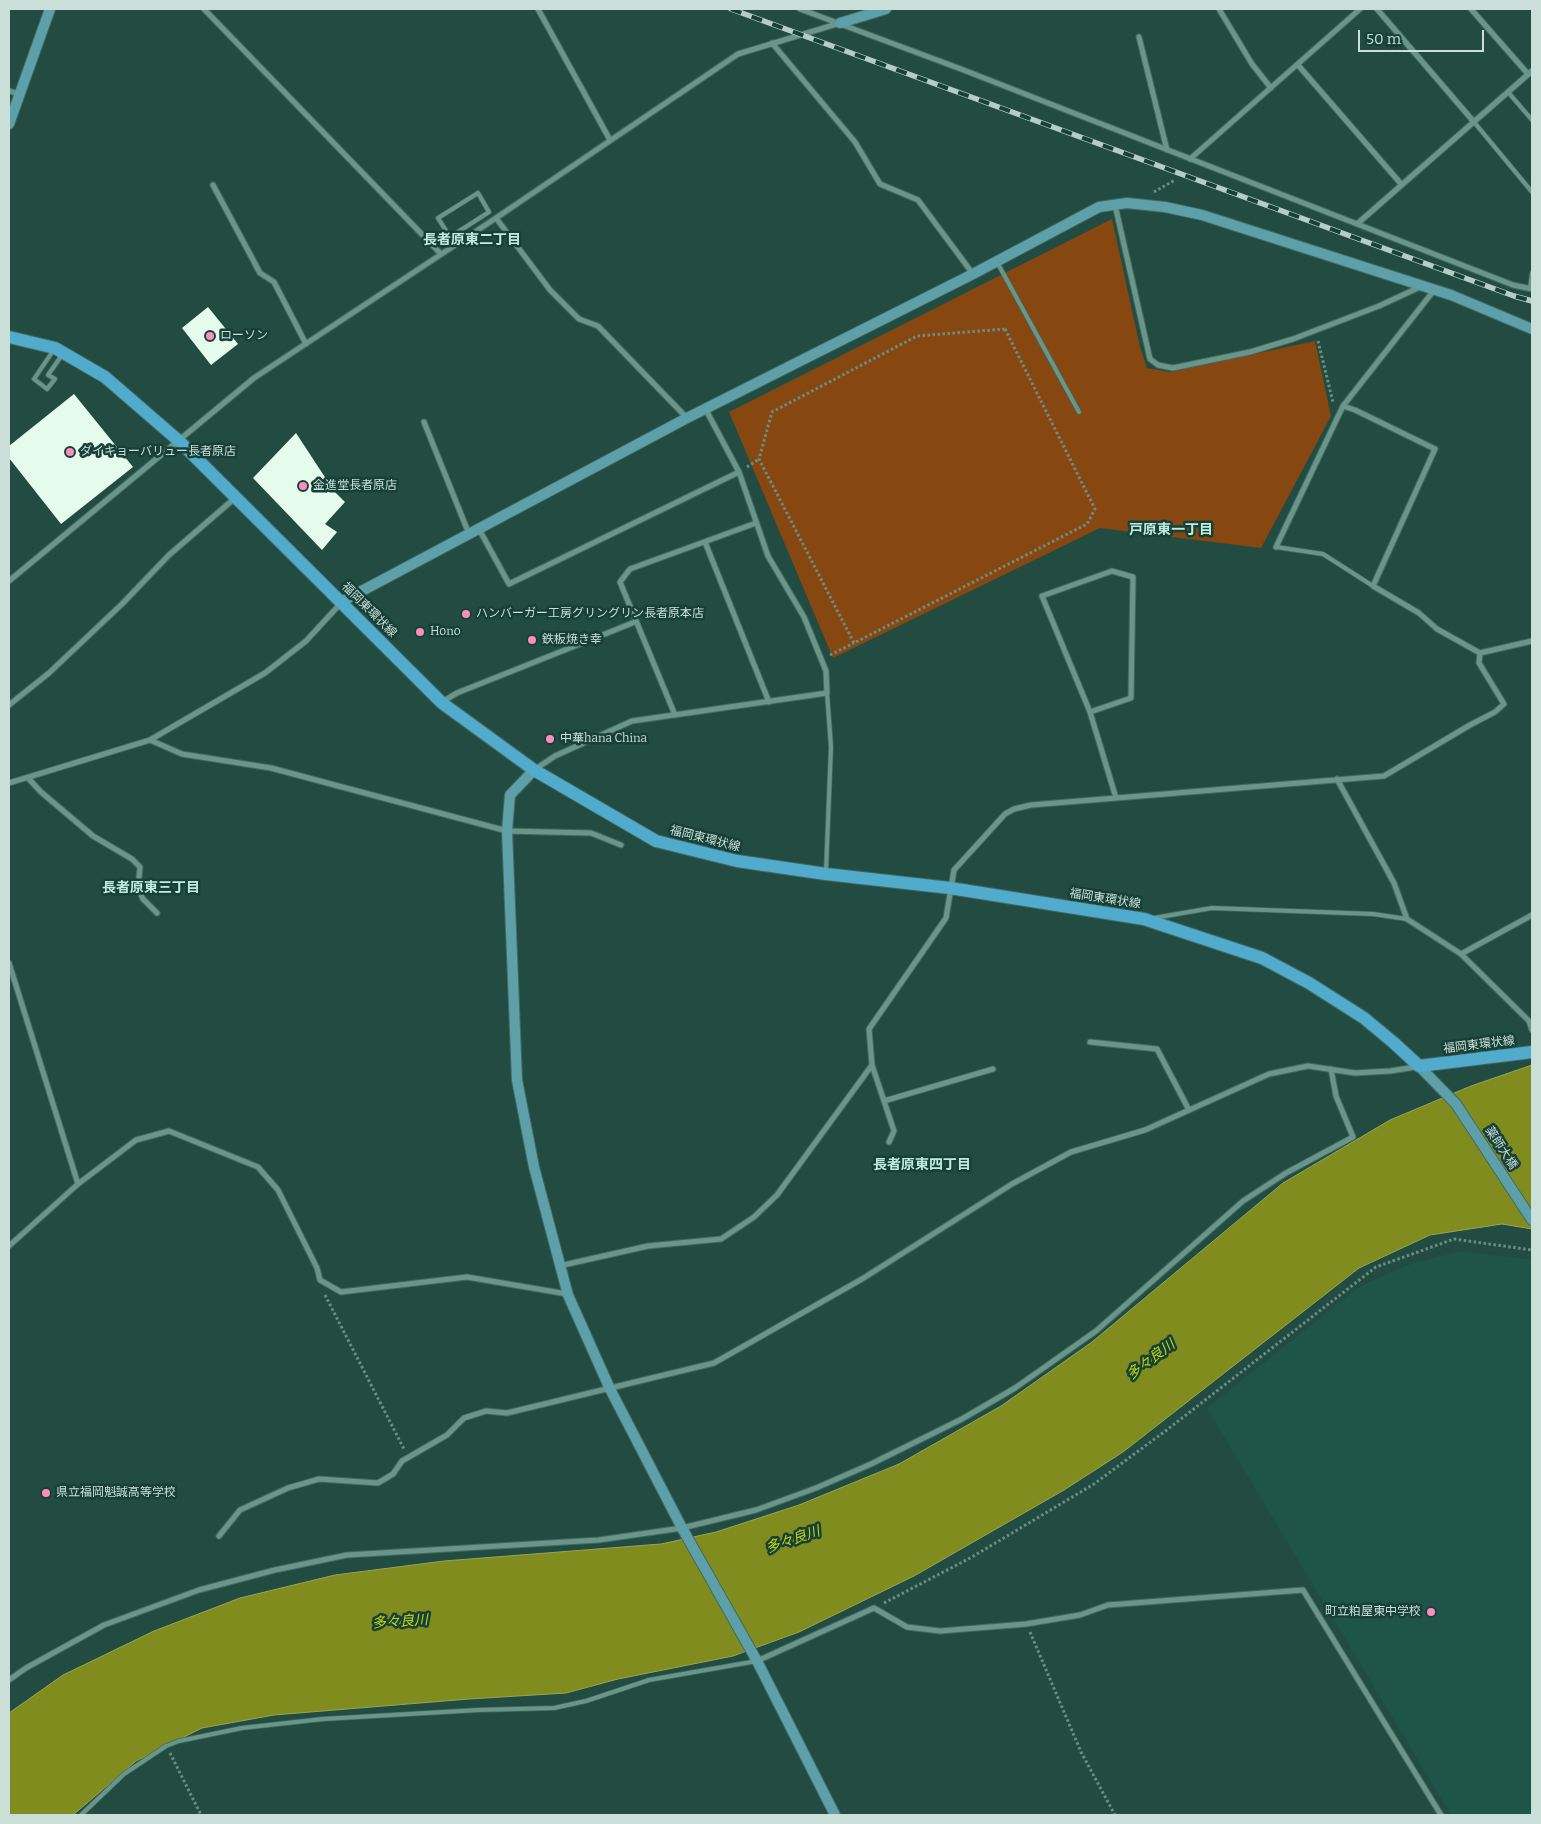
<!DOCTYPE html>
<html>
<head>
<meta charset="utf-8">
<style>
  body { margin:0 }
  #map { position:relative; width:1541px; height:1824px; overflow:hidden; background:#224c42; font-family:Bitter,serif }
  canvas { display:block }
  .frame { position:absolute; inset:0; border:10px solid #c9dfd8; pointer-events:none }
  .scale { position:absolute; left:1358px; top:30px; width:126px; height:22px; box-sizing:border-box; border:2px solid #c9dfd8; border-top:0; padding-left:6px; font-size:15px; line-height:18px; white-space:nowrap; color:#c9dfd8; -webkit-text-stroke:4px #174138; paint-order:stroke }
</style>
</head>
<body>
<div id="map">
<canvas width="1541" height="1824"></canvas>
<div class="frame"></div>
<div class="scale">50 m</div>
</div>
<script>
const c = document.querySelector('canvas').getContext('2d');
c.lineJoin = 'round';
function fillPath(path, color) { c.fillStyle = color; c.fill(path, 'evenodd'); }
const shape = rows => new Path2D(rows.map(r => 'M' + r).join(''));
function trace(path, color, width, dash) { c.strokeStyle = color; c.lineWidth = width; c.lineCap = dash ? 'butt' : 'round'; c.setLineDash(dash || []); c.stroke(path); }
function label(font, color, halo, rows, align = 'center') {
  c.font = font + ' Bitter,"Noto Sans JP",serif'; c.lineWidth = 5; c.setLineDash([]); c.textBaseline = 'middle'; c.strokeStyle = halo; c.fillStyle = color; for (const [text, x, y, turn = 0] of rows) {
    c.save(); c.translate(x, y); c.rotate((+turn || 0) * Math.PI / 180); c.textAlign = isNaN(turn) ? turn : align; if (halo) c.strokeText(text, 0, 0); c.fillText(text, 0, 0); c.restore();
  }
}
fillPath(shape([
  [1462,1251,1532,1260,1532,1815,1451,1815,1207,1408,1362,1285,1411,1264]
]), '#1f5548');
fillPath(shape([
  [1112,219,1140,347,1147,368,1170,372,1315,341,1331,416,1261,548,1100,528,833,658,729,412]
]), '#874710');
const water = shape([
  [1532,1065,1532,1229,1502,1224,1430,1235,1359,1268,1123,1452,1064,1490,914,1576,799,1632,733,1656,618,1679,566,1693,469,1699,274,1715,202,1728,136,1761,73,1815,9,1815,9,1713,63,1675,154,1631,240,1598,335,1575,444,1561,661,1544,716,1532,799,1505,899,1464,1001,1406,1092,1342,1283,1183,1390,1120,1471,1086,1532,1065]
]);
fillPath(water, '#818c1f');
trace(water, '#97a556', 1);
fillPath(shape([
  [208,307,238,344,211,365,182,328],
  [74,394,133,467,61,524,9,458,9,446],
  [296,433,334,491,345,502,325,524,337,532,322,550,253,478]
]), '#e5fcec');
const lane = shape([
  [1508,92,1532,120],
  [1474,122,1532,192],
  [478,193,489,212,450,237,438,218,478,193],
  [997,262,1079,412],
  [1530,289,1532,273],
  [53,351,34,379,47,389,55,379,48,375,62,355],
  [1276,547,1323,554,1373,586],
  [826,871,831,747,827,693],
  [1154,918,1212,908,1373,914,1407,919],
  [81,1815,124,1774,166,1746,179,1741,242,1728,323,1719,478,1710,554,1708,586,1701,649,1680,757,1661]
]);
const street = shape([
  [204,9,441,254],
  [538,9,610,140],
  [800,9,961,69,1513,285,1532,289],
  [1219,9,1252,64,1271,88],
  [1377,9,1474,122],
  [1471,9,1528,74],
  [1139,37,1167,150],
  [772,43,855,142,880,184,918,200,973,274],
  [1298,65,1402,185],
  [9,91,19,94],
  [1190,159,1360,9],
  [213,185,260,273,274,282,306,344],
  [1115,205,1150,359,1158,365,1173,368,1250,352,1293,339,1379,306,1420,287],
  [496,218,550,290,579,319,598,326,687,418],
  [1357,224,1532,71],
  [1343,406,1355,410,1435,449,1373,586,1419,613,1437,629,1480,653],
  [424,422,469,534],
  [479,529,509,584,739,472],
  [705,542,769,702],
  [1276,547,1343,406,1435,289],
  [9,581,254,378,496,218,738,54,840,23],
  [442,702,457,693,635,622],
  [9,705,49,673,122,604,169,555,235,498],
  [1090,712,1131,698,1133,577,1112,571,1042,596,1090,712,1116,798],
  [675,715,620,582,630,569,756,523],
  [150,740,182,754,271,768,507,831,591,833,621,845],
  [534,770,555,756,632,721,827,693,826,671,804,617,768,556,739,472,706,410],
  [28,778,41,792,93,836,132,859,140,867,138,889,143,899,157,913],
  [1337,779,1394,883,1407,919,1461,954,1529,1021,1532,1030],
  [9,783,150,740,265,673,306,641,341,603],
  [1461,954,1532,915],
  [9,963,78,1184],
  [1090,1042,1157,1049,1189,1110],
  [872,1065,894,1131,889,1142],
  [884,1101,993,1069],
  [9,1246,78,1184,136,1140,169,1131,258,1167,278,1190,317,1268,320,1280,341,1292,467,1277,567,1294],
  [559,1266,648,1246,721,1239,754,1217,777,1195,872,1065,869,1029,946,918,954,870,1005,814,1014,809,1031,805,1384,776,1470,725,1495,712,1504,704,1479,663,1480,653,1532,641],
  [219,1536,240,1510,288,1488,319,1479,378,1483,393,1474,402,1461,447,1435,464,1418,486,1411,507,1413,714,1363,862,1279,1012,1184,1071,1152,1145,1130,1269,1074,1308,1066,1355,1073,1390,1071,1416,1067],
  [757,1661,874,1608,907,1627,940,1631,1026,1624,1080,1615,1108,1605,1303,1590,1441,1815],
  [9,1680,26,1668,104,1625,199,1590,275,1570,347,1555,599,1540,682,1528,756,1510,816,1488,871,1464,962,1419,1015,1388,1096,1331,1243,1201,1286,1173,1353,1137,1336,1096,1331,1069]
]);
const secondary = shape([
  [840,23,886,9],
  [9,124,50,9],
  [341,602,687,418,973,274,1099,207,1127,203,1165,207,1202,215,1451,295,1532,329],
  [534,770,510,795,507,831,517,1080,534,1167,568,1295,610,1389,682,1528,757,1661,835,1815],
  [1419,1066,1456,1104,1532,1220]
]);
const primary = shape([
  [9,337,55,348,105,377,179,441,442,703,534,770,656,841,737,861,826,874,950,888,1144,919,1262,958,1309,983,1364,1018,1394,1043,1419,1066,1532,1052]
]);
trace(lane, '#436961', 5.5);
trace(street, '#436961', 7);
trace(secondary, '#436961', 12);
trace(primary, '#436961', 14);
trace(shape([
  [1154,192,1175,180],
  [1005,329,1095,509,1087,524,854,643,759,459,772,412,917,336,1005,329],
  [1318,341,1333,402],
  [747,467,759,459],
  [830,655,854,643],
  [325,1295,404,1449],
  [884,1603,972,1557,1094,1484,1168,1429,1376,1267,1454,1239,1532,1250],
  [1030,1632,1081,1752,1115,1815],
  [170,1753,201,1815]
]), '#6b8d84', 3, [2.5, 2.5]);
trace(lane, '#6a9589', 4);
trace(street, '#6a9589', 5);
trace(secondary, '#5da0aa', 10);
trace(primary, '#51abcc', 12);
const rail = shape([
  [731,9,1514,296,1532,301]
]);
trace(rail, '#b4cdc5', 5.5);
trace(rail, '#174138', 4, [11]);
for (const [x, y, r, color] of [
  [210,336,5,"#fe8ebb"],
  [70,452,5,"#fe8ebb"],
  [303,486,5,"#fe8ebb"],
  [466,614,5,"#fe8ebb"],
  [420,632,5,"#fe8ebb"],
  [532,640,5,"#fe8ebb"],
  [550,739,5,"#fe8ebb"],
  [46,1493,5,"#fe8ebb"],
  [1431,1612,5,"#fe8ebb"]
]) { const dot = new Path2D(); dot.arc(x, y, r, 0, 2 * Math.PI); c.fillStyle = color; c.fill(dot); trace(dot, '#174138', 2); }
label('12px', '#c9dfd8', '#174138', [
  ["ローソン",220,336],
  ["ダイキョーバリュー長者原店",80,452],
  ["金進堂長者原店",313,486],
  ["ハンバーガー工房グリングリン長者原本店",476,614],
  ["Hono",430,632],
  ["鉄板焼き幸",542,640],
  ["中華hana China",560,739],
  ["県立福岡魁誠高等学校",56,1493],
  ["町立粕屋東中学校",1421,1612,"right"]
], 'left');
label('12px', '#c9dfd8', '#174138', [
  ["福岡東環状線",369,610,45],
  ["福岡東環状線",705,839,14],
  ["福岡東環状線",1105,899,9],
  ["福岡東環状線",1479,1045,-7],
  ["薬師大橋",1501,1148,57]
]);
label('bold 14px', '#bfecdf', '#174138', [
  ["長者原東二丁目",472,240],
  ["戸原東一丁目",1171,530],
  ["長者原東三丁目",151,888],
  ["長者原東四丁目",922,1165]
]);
label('italic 14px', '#c6d70a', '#174138', [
  ["多々良川",1151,1360,-37],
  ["多々良川",793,1540,-19],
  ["多々良川",400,1622,-4]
]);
</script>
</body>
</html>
